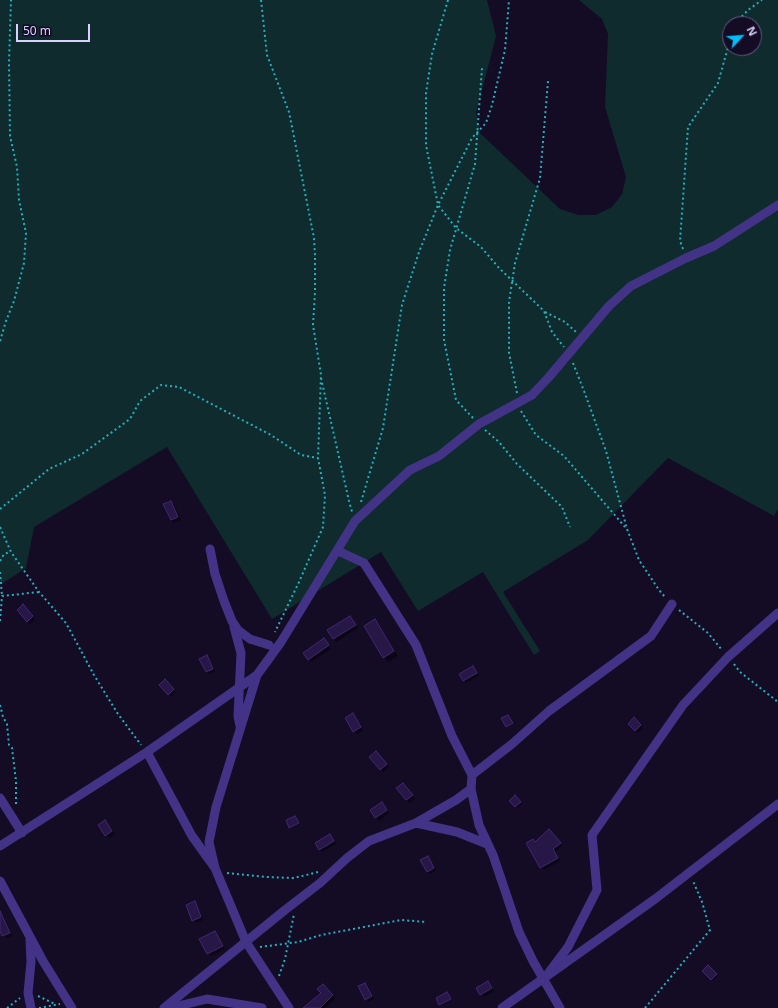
<!DOCTYPE html>
<html>
<head>
<meta charset="utf-8">
<style>
  body { margin:0 }
  #map { position:relative; width:778px; height:1008px; overflow:hidden; background:#140c24; font-family:"Noto Sans",sans-serif }
  canvas { display:block }
  .north { position:absolute; left:722px; top:16px; width:40px; height:40px; box-sizing:border-box; background:#140c24; border:1px solid #645a7c; border-radius:50%; rotate:64deg; font-size:11px; font-weight:700; line-height:16px; text-align:center; color:#dbcfff }
  .north::after { content:''; display:block; margin:auto; width:14px; height:18px; background:#00bdfa; clip-path:polygon(50% 0,100% 100%,50% 72%,0 100%) }
  .scale { position:absolute; left:16px; top:24px; width:74px; height:18px; box-sizing:border-box; border:2px solid #dbcfff; border-top:0; padding-left:5px; font-size:12px; line-height:14px; white-space:nowrap; color:#dbcfff; -webkit-text-stroke:3px #140c24; paint-order:stroke }
</style>
</head>
<body>
<div id="map">
<canvas width="778" height="1008"></canvas>
<div class="north">N</div>
<div class="scale">50 m</div>
</div>
<script>
const c = document.querySelector('canvas').getContext('2d');
c.lineJoin = 'round';
function fillPath(path, color) { c.fillStyle = color; c.fill(path, 'evenodd'); }
const shape = rows => new Path2D(rows.map(r => 'M' + r).join(''));
function trace(path, color, width, dash) { c.strokeStyle = color; c.lineWidth = width; c.lineCap = dash ? 'butt' : 'round'; c.setLineDash(dash || []); c.stroke(path); }
fillPath(shape([
  [0,0,487,0,496,36,476,113,480,133,560,209,578,215,596,215,612,207,622,194,626,177,605,107,608,34,602,19,579,0,778,0,778,509,774,516,668,458,588,540,503,592,540,651,534,655,483,572,418,611,381,552,272,619,167,447,34,527,26,568,0,585],
  [730,24,754,24,754,48,730,48]
]), '#0f2b2e');
fillPath(shape([
  [171,502,174,505,181,520,174,523,171,520],
  [26,608,35,620,30,624,27,621],
  [352,620,358,628,336,642,328,630],
  [375,621,379,625,398,656,388,662,384,657],
  [327,642,331,649,311,662,309,659],
  [206,656,209,659,215,672,209,674,206,671],
  [473,667,479,676,466,683,464,680],
  [165,681,176,692,171,697,160,685],
  [356,718,363,731,357,734,354,731],
  [634,719,643,728,638,733,629,724],
  [376,752,389,767,383,772,370,757],
  [406,787,415,799,409,803,398,788],
  [515,796,522,804,517,808,510,801],
  [384,806,389,813,379,821,371,810],
  [296,818,299,824,291,828,290,827],
  [105,821,115,834,109,838,106,835],
  [552,833,562,846,555,852,560,861,544,870,541,867,536,843],
  [330,835,336,844,322,852,319,849],
  [427,857,436,871,430,874,427,872],
  [194,903,197,906,203,920,196,923,193,920],
  [4,921,6,924,12,936,6,938,0,928,0,922],
  [215,932,225,949,211,956,208,953],
  [708,966,718,976,713,980,704,971],
  [488,982,494,991,484,997,477,988],
  [365,984,368,987,374,999,368,1002,366,999],
  [323,985,336,998,325,1008,310,1008,322,994],
  [448,994,451,1000,441,1005,440,1004]
]), '#0007');
const building = shape([
  [171,501,178,517,171,520,163,504,171,501],
  [23,604,33,616,27,622,17,610,23,604],
  [350,616,356,625,333,639,327,630,350,616],
  [375,619,394,651,383,658,364,626,375,619],
  [324,638,329,645,308,660,303,653,324,638],
  [207,655,213,669,206,672,199,659,207,655],
  [473,666,477,673,463,681,459,674,473,666],
  [165,679,174,689,168,695,159,685,165,679],
  [353,713,361,727,353,732,345,718,353,713],
  [508,715,513,723,506,727,501,718,508,715],
  [634,717,641,725,635,731,628,724,634,717],
  [376,751,387,764,380,770,369,757,376,751],
  [403,783,413,795,406,800,396,788,403,783],
  [515,795,521,802,515,807,509,801,515,795],
  [382,802,387,810,375,818,370,810,382,802],
  [295,816,299,823,289,828,286,820,295,816],
  [105,820,112,831,105,836,98,825,105,820],
  [549,829,561,843,553,849,558,858,540,868,526,843,533,839,535,842,549,829],
  [330,834,334,841,319,850,315,843,330,834],
  [428,856,434,868,427,872,420,860,428,856],
  [195,901,201,917,192,921,186,905,195,901],
  [0,911,10,933,2,936,0,931,0,911],
  [215,931,223,946,207,954,199,939,215,931],
  [708,965,717,974,711,980,702,971,708,965],
  [488,981,492,988,480,995,476,988,488,981],
  [365,983,372,996,365,1000,358,986,365,983],
  [323,984,333,995,320,1008,303,1008,321,993,317,989,323,984],
  [447,992,451,999,439,1005,436,998,447,992]
]);
fillPath(building, '#271746');
trace(building, '#412774', 1);
trace(shape([
  [261,0,267,55,289,112,314,238,315,256,315,292,313,325,321,375,318,458,325,495,323,527,299,582,275,632],
  [448,0,432,54,426,93,426,145,438,205,456,228,481,247,499,268,544,311,552,332,564,347],
  [735,24,748,10,762,0],
  [683,249,680,241,688,127,718,83,730,40],
  [545,312,565,322,576,332],
  [0,341,6,321,14,301,24,263,26,233,19,200,17,167,10,136,9,63,11,0],
  [573,363,584,391,606,451,627,529,639,560,659,590,665,597],
  [321,378,349,501,352,512],
  [517,393,509,353,509,302,515,263,540,178,548,81],
  [521,411,536,435,564,456,625,527],
  [473,418,456,400,444,340,444,288,450,250,475,164,482,68],
  [485,430,499,442,517,464,562,507,570,527],
  [361,502,383,428,402,305,419,252,438,205,472,138,486,123,492,105,505,50,509,0],
  [0,509,49,469,82,454,130,419,140,401,161,385,179,387,271,435,301,455,318,458],
  [0,527,11,552,39,592,66,623,94,675,118,714,141,745],
  [0,561,4,554,10,552],
  [0,572,2,596],
  [679,610,708,633,722,650],
  [0,621,2,596,39,592],
  [734,664,740,672,778,702],
  [0,705,3,717,7,724,9,745,12,748,16,781,16,806],
  [227,873,266,877,294,878,318,872],
  [260,947,298,942,321,935,401,920,427,922],
  [279,976,285,959,294,914],
  [38,996,55,1004],
  [7,1008,20,998],
  [39,1008,60,1004],
  [645,1008,710,930,702,902,693,881]
]), '#24b0bd', 2, [2, 3]);
trace(shape([
  [210,549,215,574,224,601,232,621,238,630,250,639,269,645],
  [338,551,364,563,416,645,452,736,472,775,471,789,479,825,493,855,519,932,533,961,560,1008],
  [234,627,241,653,238,716,240,726],
  [147,752,192,836,215,868,246,942,289,1008],
  [472,775,512,744,549,711,651,636,672,604],
  [0,798,22,833],
  [416,823,457,832,487,844],
  [0,846,147,752,257,675],
  [215,868,209,842,216,807,257,675,281,642,355,521,410,470,439,456,479,424,532,395,549,377,609,306,631,286,686,258,714,246,778,205],
  [0,881,43,961,72,1008],
  [30,939,31,962,28,993,31,1008],
  [544,979,568,947,597,890,592,835,683,705,728,657,778,613],
  [168,1005,178,1006,207,999,262,1008],
  [164,1008,285,910,320,883,347,858,369,841,416,823,456,800,471,789],
  [502,1008,655,899,778,804]
]), '#423386', 9);
</script>
</body>
</html>
